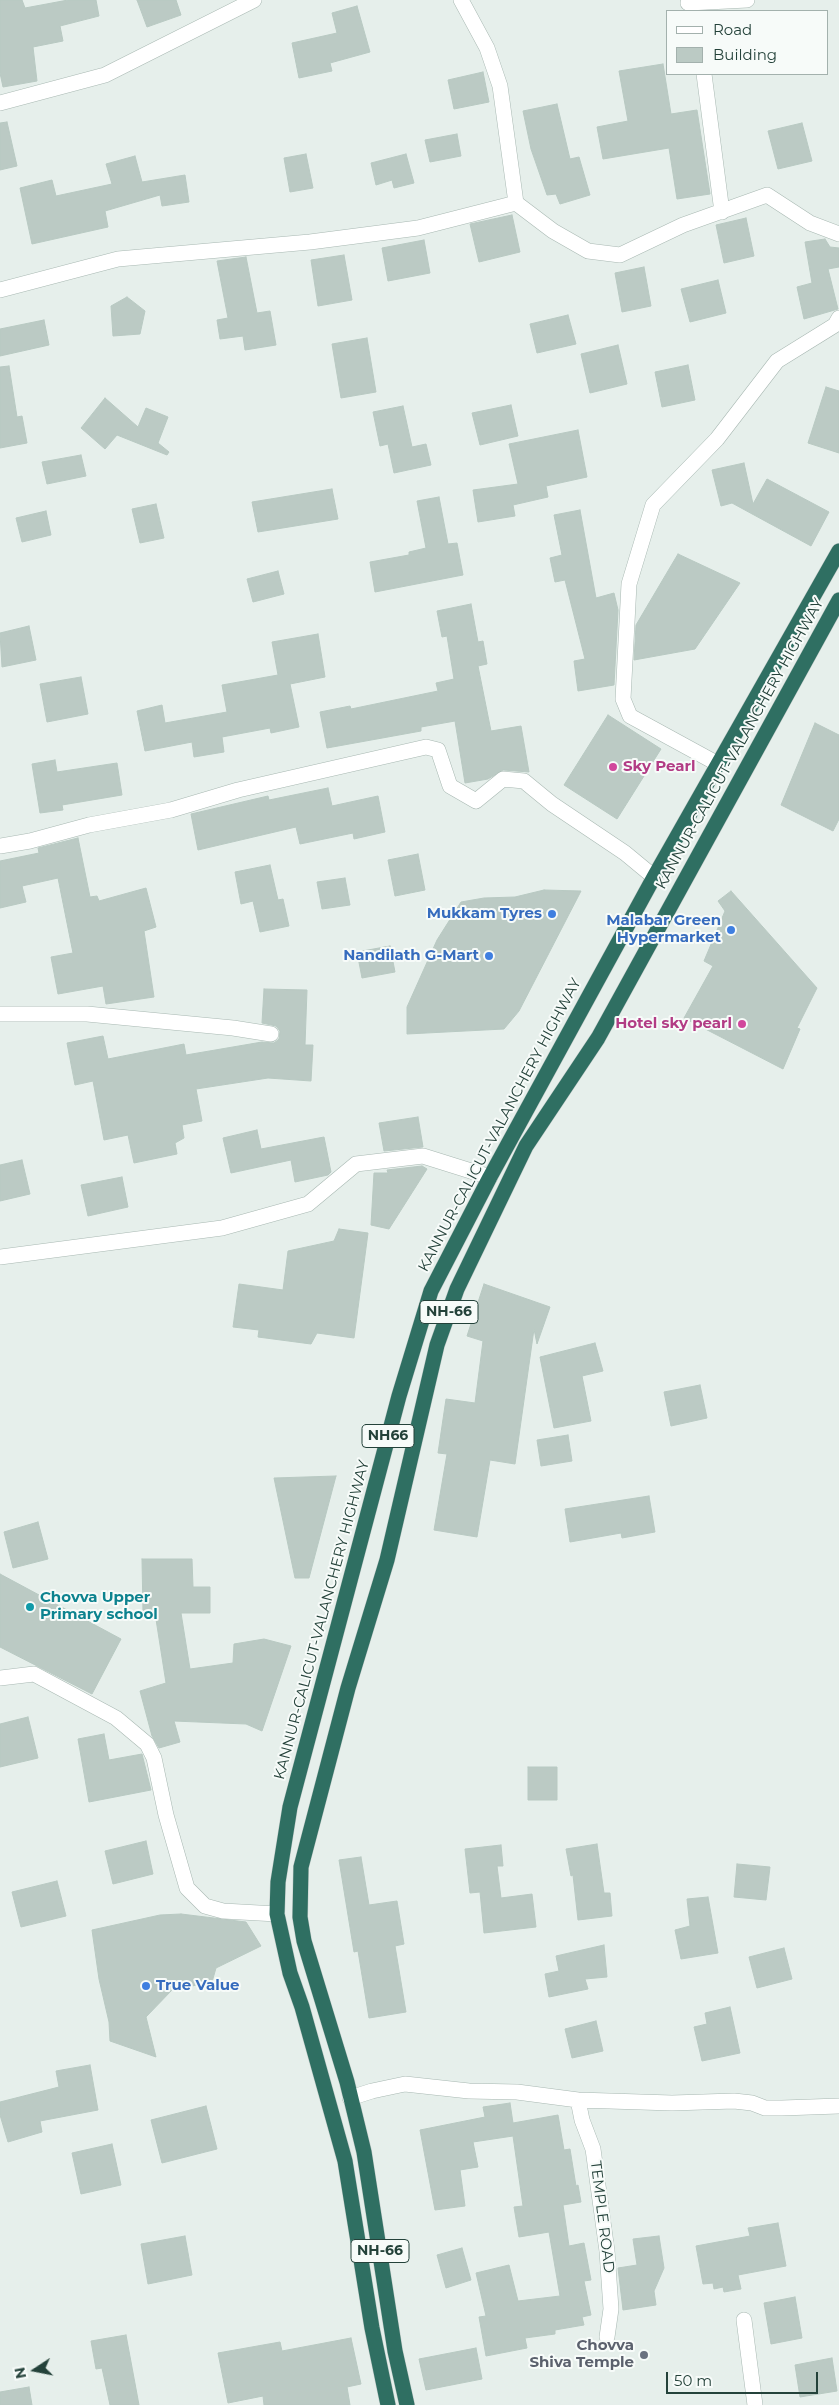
<!DOCTYPE html>
<html>
<head>
<meta charset="utf-8">
<style>
  body { margin:0 }
  #map { position:relative; width:839px; height:2405px; overflow:hidden; background:#e6efeb; font-family:Montserrat,sans-serif }
  canvas { display:block }
  .legend { position:absolute; left:666px; top:10px; width:162px; height:65px; box-sizing:border-box; background:#f7fbf9; border:1px solid #a3b1ad; margin:0; padding:6px 9px; list-style:none; font-size:15px; color:#24423a }
  .legend li { display:flex; align-items:center; gap:10px; height:25px }
  .legend b { width:25px; border:1px solid #a3b1ad }
  .north { position:absolute; left:10px; top:2345px; width:50px; height:50px; -webkit-text-stroke:4px #f7fbf9; paint-order:stroke; rotate:259deg; font-size:14px; font-weight:700; line-height:20px; text-align:center; color:#24423a }
  .north::after { content:''; display:block; margin:auto; width:18px; height:22px; background:#24423a; clip-path:polygon(50% 0,100% 100%,50% 72%,0 100%) }
  .scale { position:absolute; left:666px; top:2372px; width:152px; height:22px; box-sizing:border-box; border:2px solid #24423a; border-top:0; padding-left:6px; font-size:15px; line-height:18px; white-space:nowrap; color:#24423a; -webkit-text-stroke:4px #f7fbf9; paint-order:stroke }
</style>
</head>
<body>
<div id="map">
<canvas width="839" height="2405"></canvas>
<ul class="legend">
<li><b style="height:6px;background:#fff"></b>Road</li>
<li><b style="height:14px;background:#bbcac4"></b>Building</li>
</ul>
<div class="north">N</div>
<div class="scale">50 m</div>
</div>
<script>
const c = document.querySelector('canvas').getContext('2d');
c.lineJoin = 'round';
function fillPath(path, color) { c.fillStyle = color; c.fill(path, 'evenodd'); }
const shape = rows => new Path2D(rows.map(r => 'M' + r).join(''));
function trace(path, color, width, dash) { c.strokeStyle = color; c.lineWidth = width; c.lineCap = dash ? 'butt' : 'round'; c.setLineDash(dash || []); c.stroke(path); }
function label(font, color, halo, rows, align = 'center') {
  c.font = font + ' Montserrat,sans-serif'; c.lineWidth = 4; c.setLineDash([]); c.textBaseline = 'middle'; c.strokeStyle = halo; c.fillStyle = color; for (const [text, x, y, turn = 0] of rows) {
    c.save(); c.translate(x, y); c.rotate((+turn || 0) * Math.PI / 180); c.textAlign = isNaN(turn) ? turn : align; if (halo) c.strokeText(text, 0, 0); c.fillText(text, 0, 0); c.restore();
  }
}
const building = shape([
  [0,0,22,0,25,8,68,0,96,0,99,16,60,26,63,41,33,47,37,81,3,87,0,73,0,0],
  [137,0,176,0,181,15,147,27,137,0],
  [357,6,370,52,330,63,332,71,299,78,292,43,337,33,332,13,357,6],
  [663,64,671,114,697,110,710,194,677,199,669,148,603,159,597,127,628,121,619,71,663,64],
  [483,72,489,102,454,109,448,80,483,72],
  [557,104,570,159,579,157,590,195,560,204,556,194,547,195,531,149,523,111,557,104],
  [7,122,17,166,0,170,0,123,7,122],
  [802,123,812,161,778,169,768,131,802,123],
  [457,134,461,156,430,162,425,140,457,134],
  [306,154,313,188,290,192,284,158,306,154],
  [406,154,414,183,394,188,392,180,376,185,371,163,406,154],
  [135,156,142,182,185,175,189,202,162,206,160,195,105,211,108,227,32,244,20,188,52,180,56,196,112,184,106,164,135,156],
  [512,215,520,252,479,262,470,224,512,215],
  [746,218,754,256,724,263,716,225,746,218],
  [825,239,830,247,839,248,839,267,828,269,838,309,804,319,797,287,812,283,805,242,825,239],
  [424,240,430,273,388,281,382,248,424,240],
  [344,255,352,300,318,306,311,260,344,255],
  [246,257,257,313,270,311,276,345,245,350,243,336,220,339,217,320,228,318,217,261,246,257],
  [644,267,651,306,622,312,615,273,644,267],
  [718,280,726,313,690,322,681,289,718,280],
  [127,297,145,311,140,334,113,336,111,306,127,297],
  [568,315,576,344,537,353,530,324,568,315],
  [44,320,49,345,0,356,0,329,44,320],
  [367,338,376,392,341,398,332,344,367,338],
  [618,345,627,384,590,393,581,354,618,345],
  [688,365,695,400,662,407,655,372,688,365],
  [9,366,17,417,22,416,27,443,0,448,0,367,9,366],
  [826,387,839,391,839,453,808,443,826,387],
  [105,398,138,427,146,408,168,417,158,443,169,452,167,455,117,435,105,449,81,428,105,398],
  [511,405,518,436,480,445,472,413,511,405],
  [403,406,412,447,426,444,431,465,394,473,388,444,380,446,373,412,403,406],
  [578,430,587,477,546,486,548,497,513,505,515,516,478,522,473,490,518,484,509,444,578,430],
  [81,455,86,476,47,484,42,462,81,455],
  [744,463,753,504,767,479,829,512,811,546,732,503,721,506,712,470,744,463],
  [332,489,338,519,258,532,252,502,332,489],
  [439,497,448,544,457,543,463,575,375,592,370,562,409,555,409,552,426,548,417,501,439,497],
  [156,504,164,538,140,543,132,509,156,504],
  [580,510,596,598,614,593,618,610,614,685,578,691,574,661,585,659,565,580,555,582,550,558,562,555,554,515,580,510],
  [46,511,51,535,22,542,16,518,46,511],
  [678,554,740,583,695,649,634,660,636,625,678,554],
  [278,571,284,594,253,602,247,579,278,571],
  [471,604,478,642,483,641,487,664,478,666,491,731,521,726,529,772,503,770,488,779,465,783,455,721,421,727,421,731,327,748,320,712,350,706,351,709,438,691,436,683,454,679,447,636,442,637,437,611,471,604],
  [29,626,36,660,2,667,0,633,29,626],
  [318,634,325,677,290,684,299,727,271,733,270,728,222,737,224,752,194,757,192,742,145,751,137,711,162,705,165,723,227,712,222,685,278,675,272,642,318,634],
  [81,677,88,714,47,722,40,684,81,677],
  [608,715,661,749,617,819,564,785,608,715],
  [815,723,839,735,839,819,833,831,781,805,815,723],
  [55,760,57,772,117,763,122,795,62,805,63,810,40,813,32,764,55,760],
  [328,788,332,806,378,796,385,832,354,839,353,833,300,844,296,827,198,850,191,814,268,796,269,800,328,788],
  [78,838,90,897,97,896,99,901,146,888,156,927,144,931,154,997,106,1004,103,986,58,994,51,957,73,953,58,878,22,886,26,902,0,908,0,861,39,853,38,848,78,838],
  [418,854,425,890,395,896,388,860,418,854],
  [270,865,278,900,283,899,289,926,260,932,253,901,241,904,235,872,270,865],
  [345,878,350,905,322,909,317,882,345,878],
  [544,890,581,891,519,1011,504,1029,407,1034,407,1007,437,940,461,902,484,898,515,897,544,890],
  [731,891,817,988,797,1028,800,1029,783,1069,684,1018,713,966,704,961,725,911,718,901,731,891],
  [390,946,395,972,362,978,357,952,390,946],
  [264,989,307,990,305,1045,313,1045,311,1081,268,1078,196,1089,202,1121,182,1125,184,1138,175,1143,177,1154,134,1163,128,1135,104,1140,93,1081,75,1085,67,1043,103,1036,108,1059,184,1044,186,1055,262,1042,274,1043,279,1039,280,1031,276,1026,262,1023,264,989],
  [418,1117,423,1147,384,1151,379,1123,418,1117],
  [257,1130,261,1149,324,1137,331,1172,328,1175,295,1182,291,1160,231,1173,223,1138,257,1130],
  [22,1160,30,1194,0,1201,0,1165,22,1160],
  [422,1166,427,1169,389,1229,371,1225,374,1173,388,1173,387,1170,422,1166],
  [122,1177,128,1207,88,1216,81,1185,122,1177],
  [339,1229,368,1233,354,1338,317,1333,311,1344,258,1337,259,1330,233,1327,239,1284,283,1290,288,1251,334,1241,339,1229],
  [484,1284,550,1307,537,1344,534,1329,515,1464,490,1460,477,1537,434,1530,447,1454,438,1453,446,1399,475,1403,483,1341,467,1336,484,1284],
  [595,1343,603,1371,582,1376,591,1421,554,1428,540,1357,595,1343],
  [700,1385,707,1418,671,1426,664,1392,700,1385],
  [568,1435,572,1461,541,1466,537,1440,568,1435],
  [336,1476,309,1578,295,1578,274,1478,336,1476],
  [649,1496,655,1532,622,1538,621,1533,570,1542,565,1509,649,1496],
  [38,1522,48,1559,13,1568,4,1532,38,1522],
  [142,1559,192,1559,193,1587,210,1587,210,1613,181,1613,190,1669,233,1663,234,1644,264,1639,291,1646,262,1731,246,1724,174,1721,180,1742,159,1748,152,1736,140,1691,166,1683,155,1613,143,1613,142,1559],
  [0,1574,121,1639,92,1694,0,1647,0,1574],
  [28,1717,38,1758,0,1767,0,1724,28,1717],
  [104,1734,109,1760,142,1754,151,1790,89,1802,78,1739,104,1734],
  [528,1767,557,1767,557,1800,528,1800,528,1767],
  [146,1841,153,1874,113,1884,105,1851,146,1841],
  [597,1844,604,1893,610,1893,612,1916,578,1920,573,1875,571,1876,566,1849,597,1844],
  [501,1845,503,1866,497,1866,501,1898,532,1894,536,1927,484,1933,480,1892,470,1893,465,1849,501,1845],
  [361,1857,369,1905,397,1901,404,1944,395,1946,406,2012,369,2018,358,1951,354,1952,339,1860,361,1857],
  [737,1864,770,1867,766,1900,734,1897,737,1864],
  [57,1881,66,1916,21,1927,12,1892,57,1881],
  [708,1897,718,1953,681,1959,675,1930,690,1926,687,1899,708,1897],
  [181,1914,246,1922,261,1946,216,1968,212,1982,172,1990,146,2017,156,2057,110,2041,109,2022,99,1979,92,1930,160,1915,181,1914],
  [604,1945,607,1977,585,1979,588,1989,549,1997,545,1974,559,1971,556,1956,604,1945],
  [784,1948,792,1979,757,1988,749,1957,784,1948],
  [730,2007,740,2053,702,2061,694,2027,707,2024,705,2013,730,2007],
  [596,2021,603,2051,572,2058,565,2029,596,2021],
  [90,2065,98,2110,40,2121,42,2132,8,2142,0,2115,0,2102,59,2087,56,2071,90,2065],
  [510,2103,513,2123,558,2115,564,2150,570,2149,576,2186,578,2185,581,2202,563,2205,569,2246,584,2243,591,2280,584,2281,591,2315,582,2317,584,2325,555,2330,555,2334,525,2338,527,2348,486,2356,479,2317,486,2316,476,2273,509,2265,518,2301,560,2296,549,2232,519,2237,514,2207,523,2206,513,2136,473,2142,478,2167,460,2170,465,2206,435,2210,420,2130,485,2117,483,2107,510,2103],
  [206,2106,217,2149,162,2163,151,2120,206,2106],
  [112,2144,121,2185,81,2194,72,2153,112,2144],
  [778,2223,786,2266,738,2275,741,2289,724,2292,723,2287,714,2289,713,2283,703,2284,696,2246,750,2236,748,2228,778,2223],
  [185,2236,192,2275,148,2284,141,2244,185,2236],
  [659,2236,664,2268,654,2291,656,2305,623,2310,618,2268,637,2265,633,2239,659,2236],
  [462,2248,471,2280,446,2288,437,2255,462,2248],
  [795,2297,802,2338,771,2344,764,2303,795,2297],
  [126,2335,139,2405,110,2405,102,2368,96,2369,91,2341,126,2335],
  [351,2338,361,2384,347,2387,350,2405,264,2405,263,2396,228,2403,218,2353,280,2342,282,2351,351,2338],
  [476,2348,482,2379,426,2390,419,2359,476,2348],
  [832,2358,837,2391,800,2397,795,2365,832,2358],
  [29,2387,32,2405,0,2405,0,2392,29,2387]
]);
fillPath(building, '#bbcac4');
trace(building, '#b8c9c2', 1);
const street = shape([
  [461,0,487,48,500,86,516,203],
  [688,3,747,0],
  [704,74,722,212],
  [0,103,105,75,254,0],
  [0,290,118,259,310,242,418,228,516,203,553,231,588,251,620,255,683,225,767,195,810,223,839,234],
  [718,764,630,716,623,699,629,584,653,505,717,439,777,361,835,325,839,318],
  [0,846,30,841,89,825,171,810,238,790,426,747,438,750,450,786,476,801,503,779,524,781,552,804,625,853,654,877],
  [0,1014,87,1014,233,1028,271,1034],
  [0,1257,222,1228,308,1204,356,1164,423,1156,490,1177],
  [0,1678,34,1674,116,1718,147,1744,154,1758,166,1815,187,1888,205,1906,223,1911,277,1914],
  [350,2098,372,2091,405,2084,469,2091,517,2092,578,2100,672,2103,734,2101,752,2103,765,2108,782,2108,839,2106],
  [578,2100,582,2120,593,2149,607,2251,611,2309,607,2337],
  [744,2320,755,2405]
]);
const highway = shape([
  [388,2405,372,2328,345,2161,302,2007,290,1973,277,1914,278,1882,290,1807,399,1396,431,1291,490,1177,654,877,839,551],
  [407,2405,395,2351,364,2152,347,2082,304,1941,300,1917,301,1867,348,1688,387,1560,437,1345,457,1289,526,1146,598,1038,839,600]
]);
trace(street, '#a8b8b2', 16);
trace(highway, '#c2cac8', 16);
trace(street, '#fff', 15);
trace(highway, '#2f6f62', 15);
for (const [x, y, r, color] of [
  [613,767,5,"#d1479c"],
  [552,914,5,"#3f7fe0"],
  [731,930,5,"#3f7fe0"],
  [489,956,5,"#3f7fe0"],
  [742,1024,5,"#d1479c"],
  [30,1607,5,"#0f9aa8"],
  [146,1986,5,"#3f7fe0"],
  [644,2355,5,"#6b7280"]
]) { const dot = new Path2D(); dot.arc(x, y, r, 0, 2 * Math.PI); c.fillStyle = color; c.fill(dot); trace(dot, '#f7fbf9', 2); }
for (const [x, y, w] of [
  [449,1312,58],
  [388,1436,52],
  [380,2251,58]
]) { const box = new Path2D(); box.roundRect(x - w / 2, y - 11.5, w, 23, 4); c.fillStyle = '#f7fbf9'; c.fill(box); trace(box, '#24423a', 1); }
label('bold 14px', '#24423a', null, [
  ["NH-66",449,1312],
  ["NH66",388,1436],
  ["NH-66",380,2251]
]);
label('15px', '#24423a', '#f7fbf9', [
  ["KANNUR-CALICUT-VALANCHERY HIGHWAY",740,744,-61],
  ["KANNUR-CALICUT-VALANCHERY HIGHWAY",500,1125,-62],
  ["KANNUR-CALICUT-VALANCHERY HIGHWAY",322,1620,-75],
  ["TEMPLE ROAD",602,2217,83]
]);
label('bold 15px', '#b23c85', '#f7fbf9', [
  ["Sky Pearl",623,767],
  ["Hotel sky pearl",732,1024,"right"]
], 'left');
label('bold 15px', '#366cbe', '#f7fbf9', [
  ["Mukkam Tyres",542,914],
  ["Malabar Green",721,921],
  ["Hypermarket",721,938],
  ["Nandilath G-Mart",479,956],
  ["True Value",156,1986,"left"]
], 'right');
label('bold 15px', '#0d838f', '#f7fbf9', [
  ["Chovva Upper",40,1598],
  ["Primary school",40,1615]
], 'left');
label('bold 15px', '#5b616d', '#f7fbf9', [
  ["Chovva",634,2346],
  ["Shiva Temple",634,2363]
], 'right');
</script>
</body>
</html>
